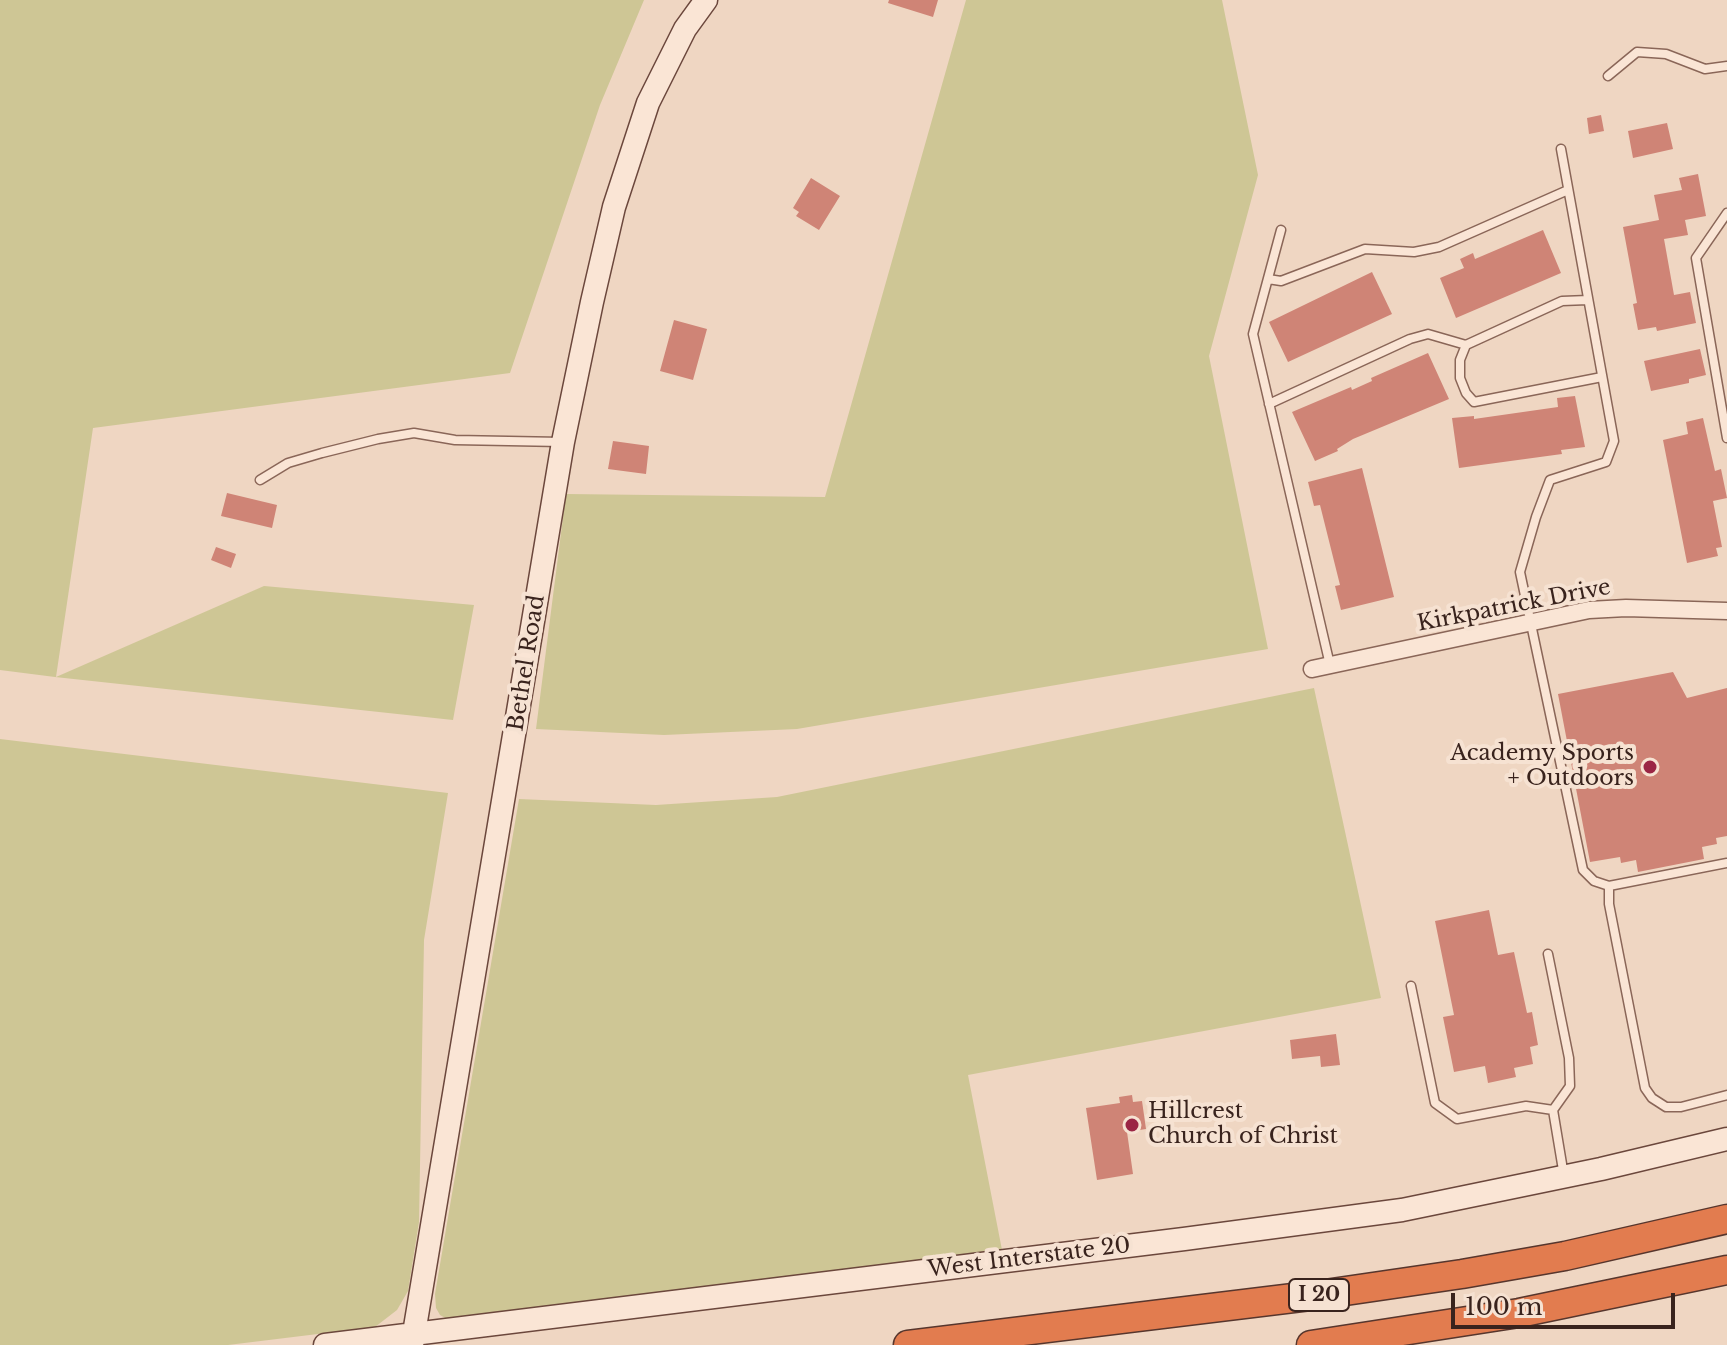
<!DOCTYPE html>
<html>
<head>
<meta charset="utf-8">
<style>
  body { margin:0 }
  #map { position:relative; width:1727px; height:1345px; overflow:hidden; background:#efd6c2; font-family:"Libre Baskerville",serif }
  canvas { display:block }
  .scale { position:absolute; left:1451px; top:1293px; width:224px; height:36px; box-sizing:border-box; border:4px solid #39231d; border-top:0; padding-left:10px; font-size:24px; line-height:28px; white-space:nowrap; color:#39231d; -webkit-text-stroke:6px #f6e2d2; paint-order:stroke }
</style>
</head>
<body>
<div id="map">
<canvas width="1727" height="1345"></canvas>
<div class="scale">100 m</div>
</div>
<script>
const c = document.querySelector('canvas').getContext('2d');
c.lineJoin = 'round';
function fillPath(path, color) { c.fillStyle = color; c.fill(path, 'evenodd'); }
const shape = rows => new Path2D(rows.map(r => 'M' + r).join(''));
function trace(path, color, width, dash) { c.strokeStyle = color; c.lineWidth = width; c.lineCap = dash ? 'butt' : 'round'; c.setLineDash(dash || []); c.stroke(path); }
function label(font, color, halo, rows, align = 'center') {
  c.font = font + ' "Libre Baskerville",serif'; c.lineWidth = 8; c.setLineDash([]); c.textBaseline = 'middle'; c.strokeStyle = halo; c.fillStyle = color; for (const [text, x, y, turn = 0] of rows) {
    c.save(); c.translate(x, y); c.rotate((+turn || 0) * Math.PI / 180); c.textAlign = isNaN(turn) ? turn : align; if (halo) c.strokeText(text, 0, 0); c.fillText(text, 0, 0); c.restore();
  }
}
fillPath(shape([
  [0,0,644,0,600,105,510,373,93,428,56,677,264,586,474,605,453,720,55,677,0,670],
  [966,0,1222,0,1258,175,1209,356,1268,649,797,729,664,735,536,729,566,494,825,497],
  [1314,688,1381,998,968,1075,1002,1250,447,1319,440,1315,436,1308,435,1294,519,799,656,805,777,797],
  [0,739,448,793,424,940,419,1222,408,1291,397,1310,375,1327,228,1345,0,1345]
]), '#cec695');
fillPath(shape([
  [889,0,938,0,933,17,888,3],
  [1601,115,1604,131,1589,134,1587,118],
  [1667,123,1673,149,1633,158,1628,131],
  [1698,174,1706,216,1685,220,1688,235,1664,239,1674,295,1690,292,1696,323,1657,331,1656,327,1638,330,1633,304,1637,303,1623,227,1659,220,1654,195,1682,190,1679,178],
  [811,178,840,196,819,230,796,216,799,212,793,208],
  [1543,230,1561,273,1456,318,1440,278,1464,268,1460,259,1473,253,1475,259],
  [1372,272,1392,314,1288,362,1269,322],
  [674,320,707,329,693,380,660,371],
  [1700,349,1706,375,1689,379,1689,383,1651,391,1644,361],
  [1428,353,1449,399,1353,439,1337,449,1338,451,1315,461,1292,412,1351,387,1352,390,1372,381,1371,378],
  [1575,396,1585,447,1561,450,1562,454,1459,468,1452,418,1474,416,1474,419,1558,407,1557,398],
  [1703,418,1715,471,1721,469,1727,498,1713,501,1722,547,1716,548,1718,556,1687,563,1663,440,1688,434,1686,422],
  [613,441,649,446,646,474,608,469],
  [1362,468,1394,597,1341,610,1335,586,1340,585,1320,505,1314,506,1308,482],
  [227,493,277,505,272,528,221,516],
  [216,547,236,554,231,568,211,560],
  [1673,672,1687,698,1727,688,1727,836,1716,838,1717,844,1702,847,1704,859,1638,872,1636,860,1621,863,1620,857,1590,862,1558,694],
  [1489,910,1498,955,1514,952,1527,1013,1532,1012,1538,1045,1530,1047,1533,1064,1514,1068,1516,1077,1488,1083,1485,1066,1454,1072,1443,1017,1454,1015,1435,921],
  [1336,1034,1340,1065,1321,1067,1320,1056,1292,1059,1290,1040],
  [1132,1095,1133,1102,1142,1101,1146,1129,1127,1132,1133,1174,1097,1180,1086,1108,1120,1103,1119,1097]
]), '#cf8476');
const lane = shape([
  [1608,76,1637,52,1666,54,1705,69,1727,66],
  [1561,149,1614,441,1606,462,1550,480,1536,517,1520,572,1583,870,1594,881,1609,886,1727,863],
  [1727,213,1696,258,1727,438],
  [1281,230,1253,334,1330,665],
  [1268,279,1281,281,1365,249,1414,252,1439,247,1568,190],
  [1588,300,1562,301,1466,345,1460,360,1460,378,1466,393,1474,402,1602,377],
  [1269,404,1410,339,1428,334,1466,345],
  [260,480,288,463,322,453,378,439,414,433,455,440,562,442],
  [1609,886,1609,904,1645,1088,1652,1098,1666,1107,1681,1107,1727,1095],
  [1548,954,1569,1058,1570,1086,1553,1110,1564,1176],
  [1411,986,1435,1103,1457,1119,1526,1106,1553,1110]
]);
const street = shape([
  [1312,669,1589,610,1626,608,1727,611]
]);
const secondary = shape([
  [325,1345,1184,1239,1402,1210,1601,1169,1727,1139],
  [412,1345,563,442,592,302,614,207,648,103,685,29,706,0]
]);
const highway = shape([
  [908,1345,1318,1295,1462,1274,1565,1256,1727,1219],
  [1311,1345,1519,1313,1727,1270]
]);
trace(lane, '#8a6658', 11);
trace(street, '#8a6658', 19);
trace(secondary, '#6b473c', 25);
trace(highway, '#57362d', 31);
trace(lane, '#fae5d5', 8);
trace(street, '#fae5d5', 16);
trace(secondary, '#fae5d5', 22);
trace(highway, '#e27c4f', 28);
for (const [x, y, r, color] of [
  [1650,767,8,"#9b2645"],
  [1132,1125,8,"#9b2645"]
]) { const dot = new Path2D(); dot.arc(x, y, r, 0, 2 * Math.PI); c.fillStyle = color; c.fill(dot); trace(dot, '#f6e2d2', 3); }
for (const [x, y, w] of [
  [1319,1295,60]
]) { const box = new Path2D(); box.roundRect(x - w / 2, y - 16, w, 32, 6); c.fillStyle = '#f6e2d2'; c.fill(box); trace(box, '#39231d', 2); }
label('bold 20px', '#39231d', null, [
  ["I 20",1319,1295]
]);
label('22px', '#39231d', '#f6e2d2', [
  ["Kirkpatrick Drive",1514,606,-11],
  ["Bethel Road",527,663,-81],
  ["West Interstate 20",1029,1258,-7]
]);
label('22px', '#39231d', '#f6e2d2', [
  ["Academy Sports",1634,754],
  ["+ Outdoors",1634,779],
  ["Hillcrest",1148,1112,"left"],
  ["Church of Christ",1148,1137,"left"]
], 'right');
</script>
</body>
</html>
